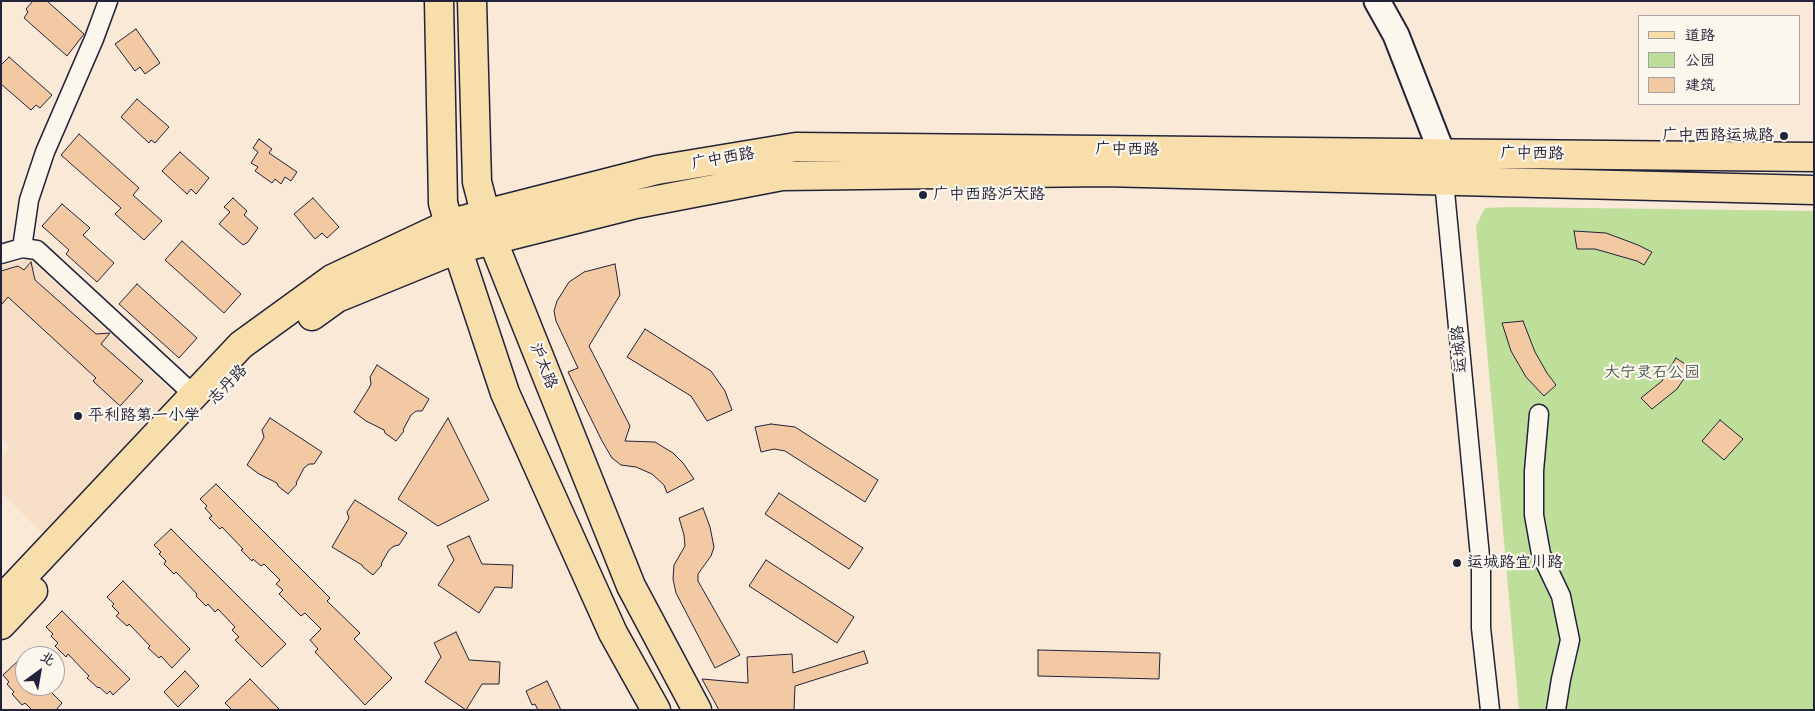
<!DOCTYPE html>
<html>
<head>
<meta charset="utf-8">
<style>
  body { margin:0 }
  #map { position:relative; width:1815px; height:711px; overflow:hidden; background:#f9e9d6; font-family:Itim,"LXGW WenKai TC",sans-serif }
  canvas { display:block }
  .frame { position:absolute; inset:0; border:2px solid #22223b; pointer-events:none }
  .legend { position:absolute; left:1638px; top:15px; width:162px; height:90px; box-sizing:border-box; background:#fbf7ec; border:1px solid #a4a2a5; margin:0; padding:6px 9px; list-style:none; font-size:15px; color:#22223b }
  .legend li { display:flex; align-items:center; gap:10px; height:25px }
  .legend b { width:25px; border:1px solid #a4a2a5 }
  .north { position:absolute; left:15px; top:646px; width:50px; height:50px; box-sizing:border-box; background:#fbf7ec; border:1px solid #a4a2a5; border-radius:50%; rotate:32deg; font-size:14px; font-weight:700; line-height:20px; text-align:center; color:#22223b }
  .north::after { content:''; display:block; margin:auto; width:18px; height:22px; background:#22223b; clip-path:polygon(50% 0,100% 100%,50% 72%,0 100%) }
</style>
</head>
<body>
<div id="map">
<canvas width="1815" height="711"></canvas>
<div class="frame"></div>
<ul class="legend">
<li><b style="height:6px;background:#f8deab"></b>道路</li>
<li><b style="height:14px;background:#bddf99"></b>公园</li>
<li><b style="height:14px;background:#f3c9a3"></b>建筑</li>
</ul>
<div class="north">北</div>
</div>
<script>
const c = document.querySelector('canvas').getContext('2d');
c.lineJoin = 'round';
function fillPath(path, color) { c.fillStyle = color; c.fill(path, 'evenodd'); }
const shape = rows => new Path2D(rows.map(r => 'M' + r).join(''));
function trace(path, color, width, dash) { c.strokeStyle = color; c.lineWidth = width; c.lineCap = dash ? 'butt' : 'round'; c.setLineDash(dash || []); c.stroke(path); }
function label(font, color, halo, rows, align = 'center') {
  c.font = font + ' Itim,"LXGW WenKai TC",sans-serif'; c.lineWidth = 4.5; c.setLineDash([]); c.textBaseline = 'middle'; c.strokeStyle = halo; c.fillStyle = color; for (const [text, x, y, turn = 0] of rows) {
    c.save(); c.translate(x, y); c.rotate((+turn || 0) * Math.PI / 180); c.textAlign = isNaN(turn) ? turn : align; if (halo) c.strokeText(text, 0, 0); c.fillText(text, 0, 0); c.restore();
  }
}
fillPath(shape([
  [29,259,175,394,44,535,1,492,1,457,10,446,1,438,1,266]
]), '#f7dfc7');
fillPath(shape([
  [1509,207,1814,211,1814,710,1519,710,1476,226,1485,208]
]), '#bddf99');
const building = shape([
  [33,1,47,1,84,34,67,56,24,18,28,12,26,9,33,1],
  [136,29,160,63,145,74,140,67,135,71,115,44,136,29],
  [9,57,52,95,40,108,36,105,31,110,1,84,1,65,9,57],
  [137,99,169,127,155,143,151,140,149,143,121,117,137,99],
  [79,134,139,188,133,195,162,221,144,240,115,214,121,208,61,155,79,134],
  [259,139,272,149,269,153,297,172,291,181,285,177,281,184,275,179,272,183,255,171,258,167,251,163,258,152,253,148,259,139],
  [180,152,209,178,196,194,191,189,187,194,162,171,180,152],
  [233,198,247,211,244,215,258,228,248,242,243,245,219,224,230,212,224,207,233,198],
  [313,198,339,227,327,238,322,233,315,239,294,214,313,198],
  [62,204,90,228,83,235,114,263,97,282,66,254,69,250,42,226,62,204],
  [1574,231,1606,233,1638,245,1652,252,1644,265,1637,261,1595,249,1577,249,1574,231],
  [182,241,241,294,224,313,165,260,182,241],
  [31,262,35,280,96,334,110,333,101,344,143,381,120,406,93,381,96,378,8,297,1,305,1,271,18,266,24,270,31,262],
  [615,264,620,295,589,346,630,426,625,441,655,442,673,453,683,463,694,479,667,493,664,485,652,474,636,467,621,465,612,458,602,441,568,372,578,368,556,321,554,311,557,301,569,282,584,272,615,264],
  [137,284,197,338,179,358,119,304,137,284],
  [1523,321,1535,352,1547,373,1556,385,1544,396,1526,377,1511,351,1502,323,1523,321],
  [645,329,711,371,725,391,732,410,707,421,691,396,627,357,645,329],
  [1676,358,1691,368,1677,389,1652,409,1641,398,1662,381,1676,358],
  [377,365,429,399,422,411,416,411,411,415,403,430,404,431,396,441,385,433,384,430,366,421,354,412,369,388,371,384,370,377,377,365],
  [270,418,322,452,314,464,309,464,304,468,296,483,297,484,288,494,278,486,277,483,259,474,247,465,262,441,264,437,262,430,270,418],
  [448,418,489,500,438,526,398,499,448,418],
  [1720,420,1743,439,1724,460,1702,441,1720,420],
  [771,424,795,427,878,480,865,502,785,451,774,449,761,452,755,427,771,424],
  [216,484,330,598,327,601,360,633,354,639,392,678,365,705,315,652,318,649,310,640,321,629,305,613,301,616,279,594,283,590,276,584,280,580,264,564,261,566,253,559,252,561,241,550,243,549,222,527,220,529,209,518,212,516,205,508,207,506,200,499,216,484],
  [779,493,863,548,849,569,765,514,779,493],
  [355,500,407,533,399,545,394,546,389,550,381,564,382,565,373,575,363,567,362,565,332,547,349,518,347,512,355,500],
  [703,508,710,527,714,547,711,556,698,574,698,581,740,655,715,668,676,593,673,579,674,565,685,546,684,535,679,518,703,508],
  [171,529,286,644,262,667,235,640,239,637,232,630,235,627,218,609,215,612,208,604,206,606,196,596,197,594,176,572,174,574,164,564,166,561,159,554,161,552,154,545,171,529],
  [469,536,482,564,513,565,512,588,495,587,479,613,438,585,454,560,447,546,469,536],
  [766,560,854,617,837,643,749,586,766,560],
  [123,581,190,649,172,668,161,656,159,658,148,648,150,646,129,624,127,626,116,616,119,613,112,606,114,604,107,597,123,581],
  [62,611,130,679,113,695,110,691,107,694,99,687,98,688,87,678,89,676,68,654,66,657,55,646,58,643,51,636,53,634,46,627,62,611],
  [456,632,469,660,500,662,499,684,482,684,466,710,425,682,441,657,434,643,456,632],
  [1038,650,1160,653,1159,679,1038,676,1038,650],
  [864,651,868,663,795,686,794,710,719,710,702,679,748,683,747,657,792,654,793,673,864,651],
  [19,660,25,666,25,686,45,686,62,703,56,710,32,710,25,703,22,705,12,694,14,692,7,684,9,682,3,675,19,660],
  [185,671,199,686,178,707,164,692,185,671],
  [250,679,280,710,232,710,225,703,250,679],
  [547,681,561,710,538,710,535,704,532,705,526,691,547,681]
]);
fillPath(building, '#f3c9a3');
trace(building, '#22223b', 1);
const street = shape([
  [1444,181,1481,567,1481,628,1490,710],
  [22,248,37,250,194,395],
  [1,254,22,248,29,200,45,152,94,39,108,1],
  [1539,414,1534,471,1534,515,1541,554,1561,596,1570,640,1561,679,1556,710]
]);
const secondary = shape([
  [1377,1,1396,35,1442,153,1443,173]
]);
const primary = shape([
  [439,1,443,203,449,224,505,393,613,633,656,710],
  [472,1,477,182,492,239,631,586,697,710],
  [312,316,337,298,457,249,636,204,782,176,1104,172,1814,190],
  [1,600,241,345,332,279,449,224,485,214,657,170,796,147,1814,157],
  [1,625,33,591]
]);
trace(street, '#22223b', 21);
trace(secondary, '#22223b', 29);
trace(primary, '#22223b', 31);
trace(street, '#fbf7ec', 18);
trace(secondary, '#fbf7ec', 25);
trace(primary, '#f8deab', 28);
for (const [x, y, r, color] of [
  [1784,136,5,"#22223b"],
  [923,195,5,"#22223b"],
  [78,416,5,"#22223b"],
  [1457,563,5,"#22223b"]
]) { const dot = new Path2D(); dot.arc(x, y, r, 0, 2 * Math.PI); c.fillStyle = color; c.fill(dot); trace(dot, '#fbf7ec', 2); }
label('16px', '#22223b', '#fbf7ec', [
  ["广中西路运城路",1774,136,"right"],
  ["广中西路沪太路",933,195],
  ["平利路第一小学",88,416],
  ["运城路宜川路",1467,563]
], 'left');
label('16px', '#22223b', '#fbf7ec', [
  ["广中西路",1127,150,1],
  ["广中西路",1532,154,1],
  ["广中西路",723,159,-10],
  ["运城路",1460,349,-95],
  ["沪太路",543,366,68],
  ["志丹路",228,385,-46]
]);
label('16px', '#505b57', '#fbf7ec', [
  ["大宁灵石公园",1652,373]
]);
</script>
</body>
</html>
